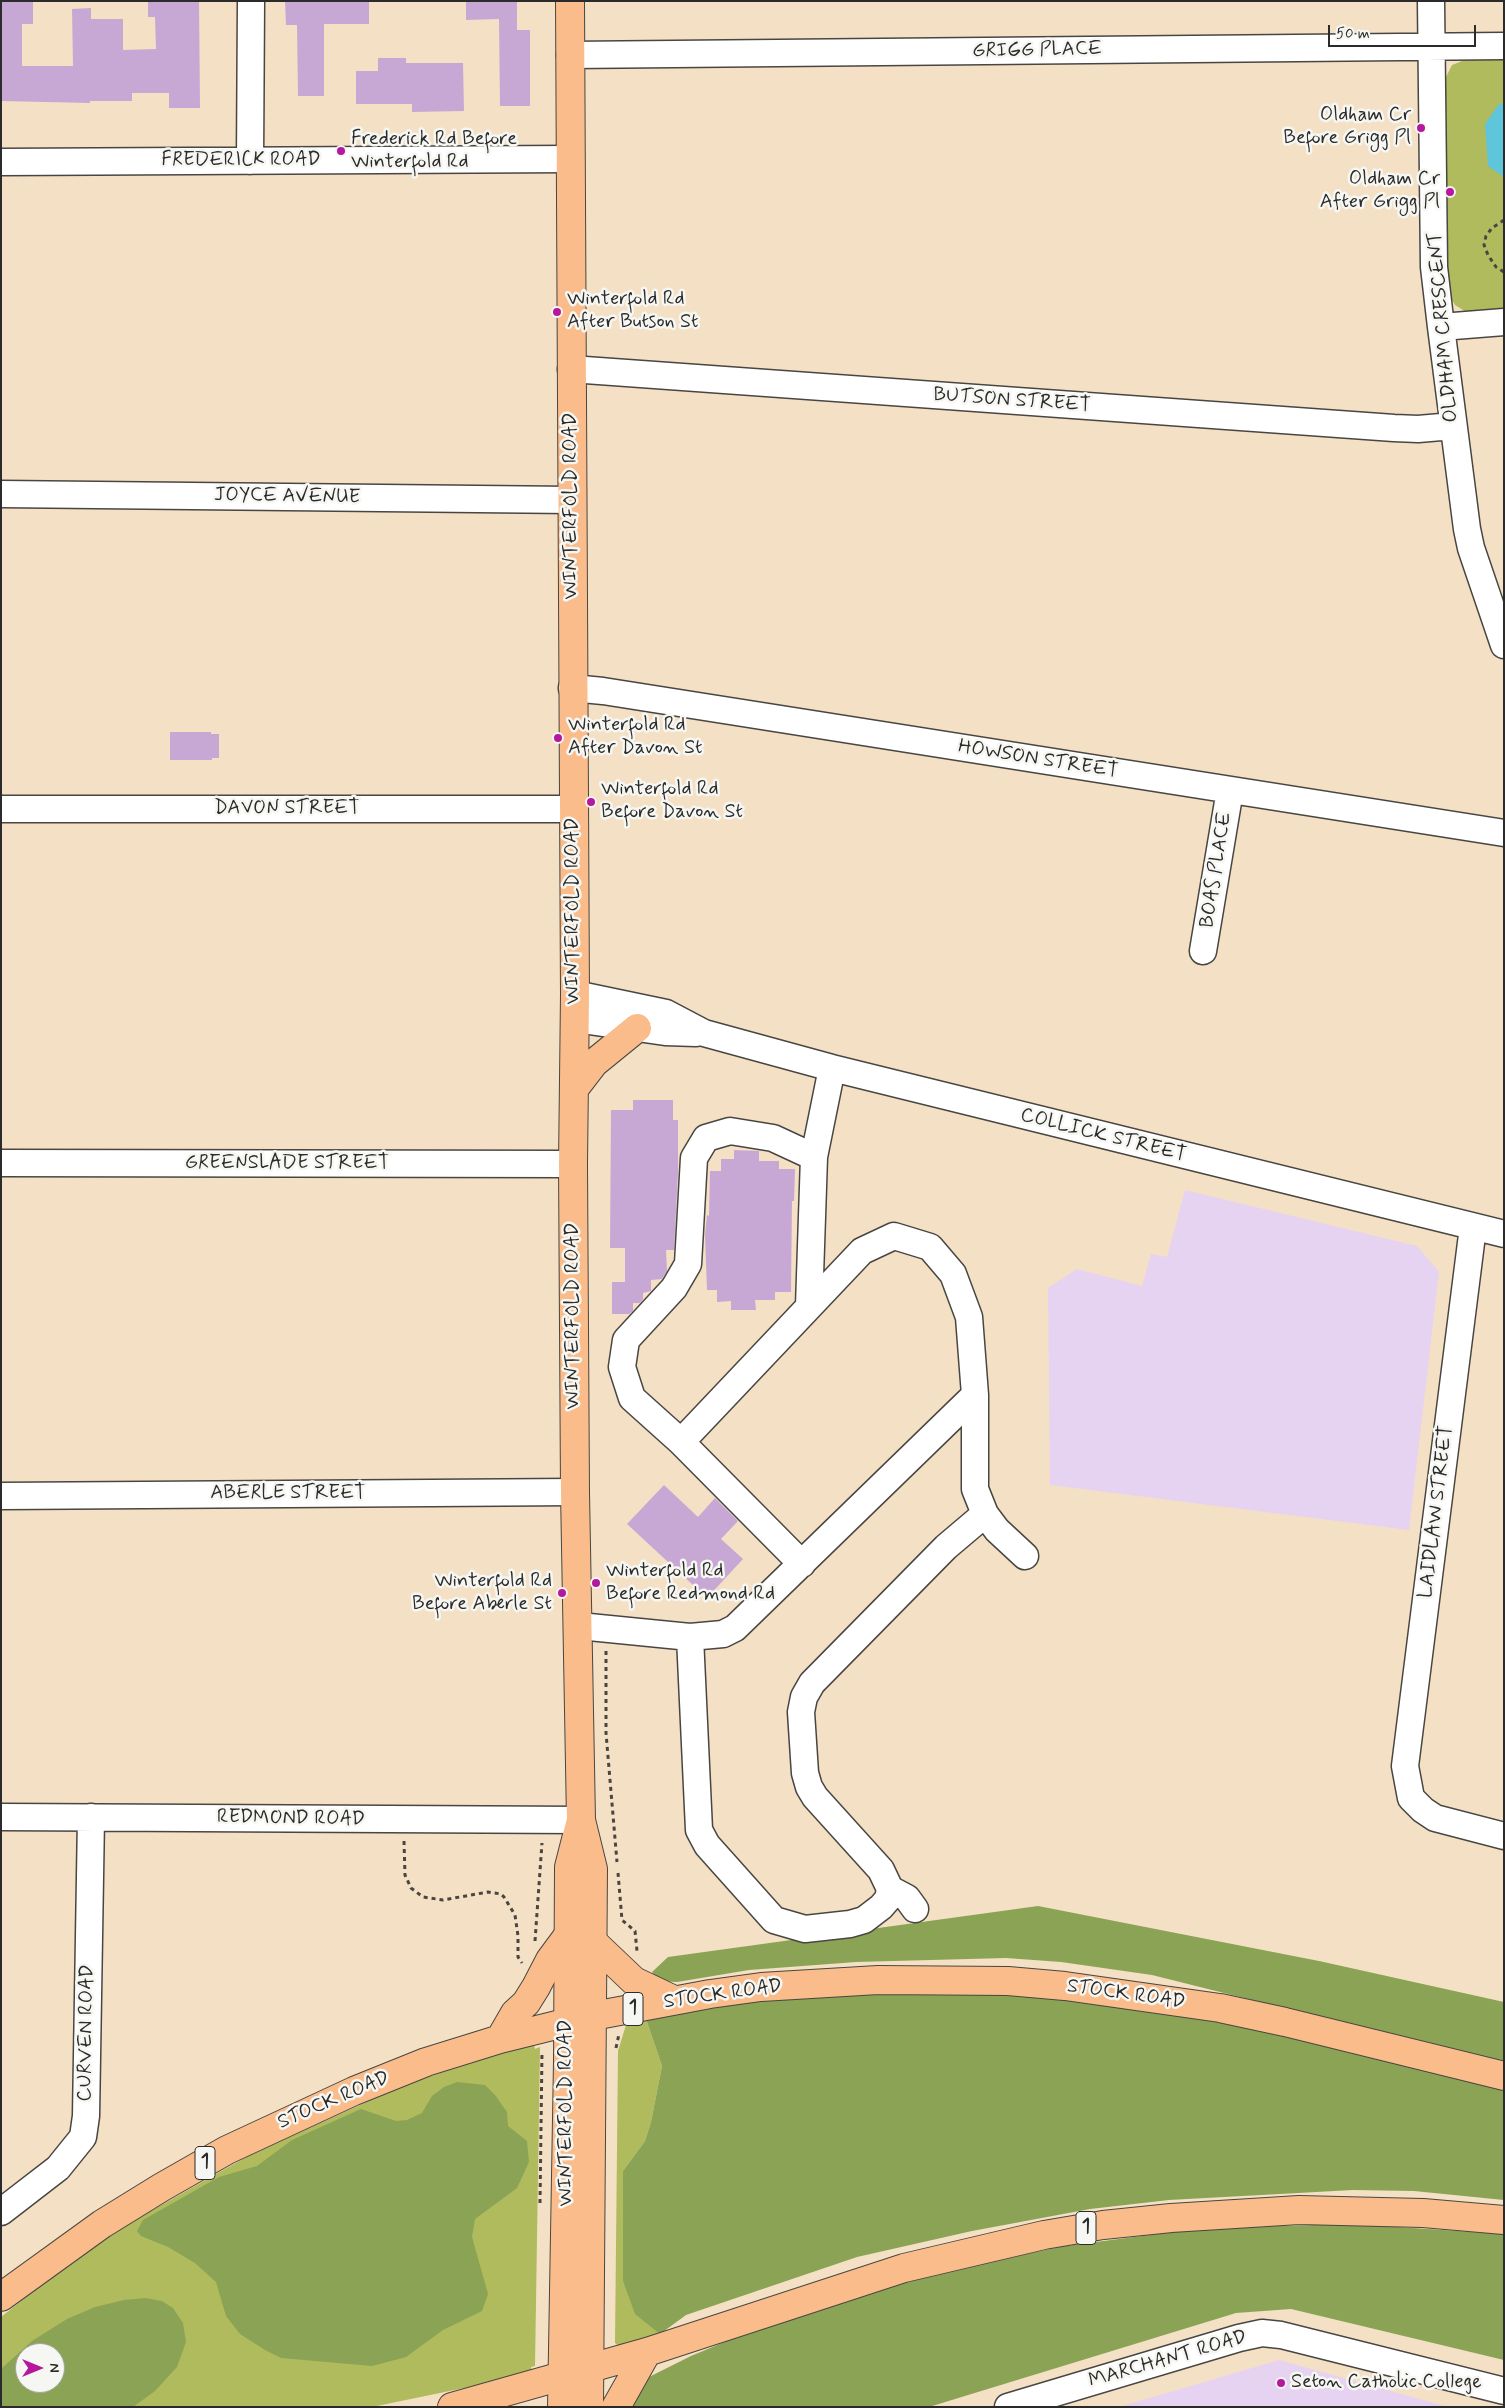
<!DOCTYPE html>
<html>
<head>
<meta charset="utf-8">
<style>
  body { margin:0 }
  #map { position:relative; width:1505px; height:2408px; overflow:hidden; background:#f4e0c5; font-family:Mynerve,sans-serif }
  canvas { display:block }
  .frame { position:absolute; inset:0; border:2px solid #2b2b2b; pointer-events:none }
  .north { position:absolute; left:15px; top:2343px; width:50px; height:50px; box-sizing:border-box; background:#f6f6f2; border:1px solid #a5a5a2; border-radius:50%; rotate:90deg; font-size:14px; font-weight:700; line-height:20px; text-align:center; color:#2b2b2b }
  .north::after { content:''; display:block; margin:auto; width:18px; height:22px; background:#b5179e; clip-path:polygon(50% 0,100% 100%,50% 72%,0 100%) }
  .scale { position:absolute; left:1328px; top:25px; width:148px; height:22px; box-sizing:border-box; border:2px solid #2b2b2b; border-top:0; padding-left:6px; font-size:15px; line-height:18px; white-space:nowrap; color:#2b2b2b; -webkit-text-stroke:4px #f6f6f2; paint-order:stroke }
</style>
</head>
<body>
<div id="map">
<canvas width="1505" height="2408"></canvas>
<div class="frame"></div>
<div class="north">N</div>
<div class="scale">50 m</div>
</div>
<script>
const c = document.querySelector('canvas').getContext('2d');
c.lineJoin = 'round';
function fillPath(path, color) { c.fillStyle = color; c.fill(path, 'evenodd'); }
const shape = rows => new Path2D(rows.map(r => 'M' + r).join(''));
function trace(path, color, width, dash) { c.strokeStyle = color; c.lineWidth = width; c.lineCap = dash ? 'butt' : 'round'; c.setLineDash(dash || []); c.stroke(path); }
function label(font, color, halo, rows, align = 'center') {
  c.font = font + ' Mynerve,sans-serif'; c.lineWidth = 5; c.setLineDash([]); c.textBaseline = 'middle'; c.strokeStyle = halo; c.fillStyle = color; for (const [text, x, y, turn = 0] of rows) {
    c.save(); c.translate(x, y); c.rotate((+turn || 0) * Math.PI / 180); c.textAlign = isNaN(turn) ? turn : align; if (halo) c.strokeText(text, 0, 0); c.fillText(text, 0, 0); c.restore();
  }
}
fillPath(shape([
  [1185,1190,1417,1246,1439,1272,1409,1530,1050,1485,1048,1288,1077,1269,1142,1286,1151,1254,1167,1257],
  [1279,2360,1448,2407,1119,2407]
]), '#e5d3f1');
fillPath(shape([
  [1477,55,1504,55,1504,310,1466,312,1455,305,1447,291,1441,87,1452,65],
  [646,2019,662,2066,651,2122,645,2141,623,2171,623,2281,660,2334,620,2347,615,2343,618,2051,626,2025],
  [534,2044,535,2049,540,2047,535,2366,531,2367,532,2374,372,2407,1,2407,1,2317,68,2264,135,2220,248,2156,404,2085,501,2053],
  [25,2353,55,2353,55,2383,25,2383]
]), '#afbb5d');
fillPath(shape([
  [1038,1906,1319,1961,1504,2002,1504,2063,1152,1975,1061,1962,1006,1958,856,1962,749,1970,677,1982,659,1981,652,1972,668,1957],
  [890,1990,988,1992,1158,2009,1262,2028,1504,2090,1504,2200,1414,2191,1353,2190,1169,2200,1090,2209,972,2231,857,2257,686,2315,660,2334,635,2314,623,2281,623,2171,645,2141,651,2122,662,2066,646,2019,687,2011,784,1997],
  [457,2082,485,2085,495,2095,507,2112,508,2126,527,2141,529,2162,517,2188,475,2219,472,2237,488,2294,482,2311,443,2330,406,2357,372,2366,281,2358,265,2350,240,2334,226,2316,216,2282,195,2263,168,2247,141,2236,137,2231,143,2220,219,2177,257,2166,292,2140,361,2109,396,2121,407,2120,422,2113,432,2096,444,2087],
  [1352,2224,1504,2234,1504,2360,1291,2309,1236,2313,929,2407,627,2407,649,2377,691,2356,751,2331,944,2271,1065,2246,1204,2228],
  [145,2298,162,2301,173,2308,183,2323,186,2342,177,2367,155,2391,133,2407,1,2407,1,2369,32,2341,67,2319,95,2307,124,2300],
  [25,2353,55,2353,55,2383,25,2383]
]), '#8ba354');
fillPath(shape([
  [1499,104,1504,104,1504,177,1488,166,1485,124]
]), '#5ec5db');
fillPath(shape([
  [1,1,33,1,33,24,22,24,22,66,73,66,72,9,91,8,91,19,123,19,123,50,156,49,155,17,148,17,148,1,199,1,200,108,169,108,169,93,132,93,132,101,90,101,90,103,1,101],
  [285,1,369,1,369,24,324,24,324,96,298,96,297,25,286,25],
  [466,1,517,1,517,30,530,30,530,106,500,106,499,19,466,20],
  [378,58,406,58,406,63,463,63,464,111,412,112,412,104,356,104,356,71,378,71],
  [170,732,211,732,211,734,219,734,219,758,212,758,212,760,170,760],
  [633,1100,673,1100,673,1120,678,1120,678,1173,674,1250,666,1250,667,1271,662,1279,651,1280,651,1291,643,1293,643,1299,640,1303,633,1303,633,1311,629,1314,612,1314,612,1282,625,1282,625,1248,610,1248,611,1110,633,1110],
  [734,1150,759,1151,759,1161,779,1161,779,1169,795,1169,794,1201,792,1201,791,1292,775,1292,775,1300,755,1300,756,1310,731,1310,731,1301,717,1302,717,1290,707,1290,705,1235,707,1215,709,1216,710,1171,721,1171,721,1159,734,1159],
  [664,1485,698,1517,715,1498,738,1521,721,1539,743,1559,707,1598,627,1524]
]), '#c7a8d5');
const minor = shape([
  [1431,1,1434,267,1441,327,1467,529,1471,548,1504,645],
  [570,55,1504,46],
  [250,161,251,1],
  [1,162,570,159],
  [1441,327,1504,322],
  [571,369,1394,428,1418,429,1453,426],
  [1,494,572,500],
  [572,688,603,691,1504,833],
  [1,809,573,809],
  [1203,951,1230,790],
  [575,994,666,1013,704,1033,832,1068,1504,1234],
  [575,1019,665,1032,696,1033],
  [1,1163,573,1164],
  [1473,1227,1405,1766,1411,1798,1423,1810,1435,1818,1504,1836],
  [809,1306,814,1157,832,1068],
  [681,1442,862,1251,894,1236,930,1247,953,1274,969,1317,975,1395,975,1489,985,1514,997,1530,1025,1556],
  [1,1496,575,1492],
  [802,1564,681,1442,632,1398,622,1367,626,1340,674,1288,688,1264,694,1158,706,1138,730,1131,773,1138,814,1157],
  [579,1626,690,1637,723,1634,735,1628,975,1395],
  [690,1637,699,1830,707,1845,774,1920,805,1929,850,1924,864,1920,881,1907,888,1899,890,1889,881,1870,815,1797,809,1787,805,1773,801,1712,804,1697,812,1683,946,1547,985,1514],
  [1,1817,581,1820],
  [890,1889,907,1898,915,1909],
  [1,2212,58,2168,83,2137,86,2116,91,1817],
  [1008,2407,1239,2338,1262,2333,1281,2335,1504,2391]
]);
const major = shape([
  [570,1,575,994,573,1164,575,1492,581,1820,593,1869,589,2407],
  [574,1089,594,1063,637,1028],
  [562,2407,568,2061,569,1867,580,1824]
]);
const highway = shape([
  [593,1942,634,1981,674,2000],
  [500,2039,515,2013,526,2003,536,1987,550,1960,567,1937],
  [1,2297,102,2224,162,2187,227,2150,354,2091,426,2062,500,2039,593,2016,710,1994,761,1987,878,1980,1008,1981,1065,1986,1220,2008,1285,2022,1504,2076],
  [452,2407,647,2352,904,2268,1044,2235,1103,2225,1171,2218,1299,2210,1423,2213,1504,2220],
  [616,2407,647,2352]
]);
trace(minor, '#494642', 29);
trace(major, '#494642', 30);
trace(highway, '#494642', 30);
trace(shape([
  [1504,220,1492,228,1486,236,1484,245,1488,255,1496,267,1504,272],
  [606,1651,606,1733,617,1862],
  [404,1841,405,1875,411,1888,423,1897,443,1900,488,1892,501,1894,504,1897,515,1915,518,1936,518,1957,522,1963],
  [618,1873,622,1920,635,1931,637,1951],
  [535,1941,542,1843],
  [616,2048,619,2034],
  [540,2203,542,2052]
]), '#494642', 3, [4, 4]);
trace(minor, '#fff', 26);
trace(major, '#f9bc8a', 28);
trace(highway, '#f9bc8a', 28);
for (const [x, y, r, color] of [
  [1421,128,5,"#b5179e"],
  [341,151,5,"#b5179e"],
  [1450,192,5,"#b5179e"],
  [557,312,5,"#b5179e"],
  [558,738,5,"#b5179e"],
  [591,802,5,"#b5179e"],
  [596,1583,5,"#b5179e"],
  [562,1593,5,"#b5179e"],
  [1281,2383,5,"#b5179e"]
]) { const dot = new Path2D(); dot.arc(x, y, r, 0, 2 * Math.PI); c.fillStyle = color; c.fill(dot); trace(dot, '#f6f6f2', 2); }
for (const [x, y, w] of [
  [633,2009,20],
  [205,2163,20],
  [1086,2228,20]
]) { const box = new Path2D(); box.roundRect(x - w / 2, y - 16.5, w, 33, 4); c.fillStyle = '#f6f6f2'; c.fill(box); trace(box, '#2b2b2b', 1); }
label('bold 19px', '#2b2b2b', null, [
  ["1",633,2009],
  ["1",205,2163],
  ["1",1086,2228]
]);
label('20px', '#2b2b2b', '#f6f6f2', [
  ["GRIGG PLACE",1037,51,-1],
  ["FREDERICK ROAD",241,161],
  ["OLDHAM CRESCENT",1444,327,-95],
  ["BUTSON STREET",1012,401,4],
  ["JOYCE AVENUE",287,497,1],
  ["WINTERFOLD ROAD",572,506,-90],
  ["HOWSON STREET",1038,760,9],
  ["DAVON STREET",287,809],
  ["BOAS PLACE",1217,870,-81],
  ["WINTERFOLD ROAD",574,911,-90],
  ["COLLICK STREET",1103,1136,14],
  ["GREENSLADE STREET",287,1164],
  ["WINTERFOLD ROAD",574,1316,-90],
  ["ABERLE STREET",288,1494],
  ["LAIDLAW STREET",1437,1512,-83],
  ["REDMOND ROAD",291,1819,1],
  ["STOCK ROAD",723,1995,-8],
  ["STOCK ROAD",1126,1995,8],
  ["CURVEN ROAD",87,2033,-89],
  ["STOCK ROAD",334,2101,-23],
  ["WINTERFOLD ROAD",567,2113,-90],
  ["MARCHANT ROAD",1168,2360,-16]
]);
label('20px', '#2b2b2b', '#f6f6f2', [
  ["Oldham Cr",1411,116,"right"],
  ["Before Grigg Pl",1411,139,"right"],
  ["Frederick Rd Before",351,140],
  ["Winterfold Rd",351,163],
  ["Oldham Cr",1440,180,"right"],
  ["After Grigg Pl",1440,203,"right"],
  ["Winterfold Rd",567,300],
  ["After Butson St",567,323],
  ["Winterfold Rd",568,726],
  ["After Davon St",568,749],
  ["Winterfold Rd",601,790],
  ["Before Davon St",601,813],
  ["Winterfold Rd",606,1572],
  ["Before Redmond Rd",606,1595],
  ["Winterfold Rd",552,1582,"right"],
  ["Before Aberle St",552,1605,"right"],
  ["Seton Catholic College",1291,2383]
], 'left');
</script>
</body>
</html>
